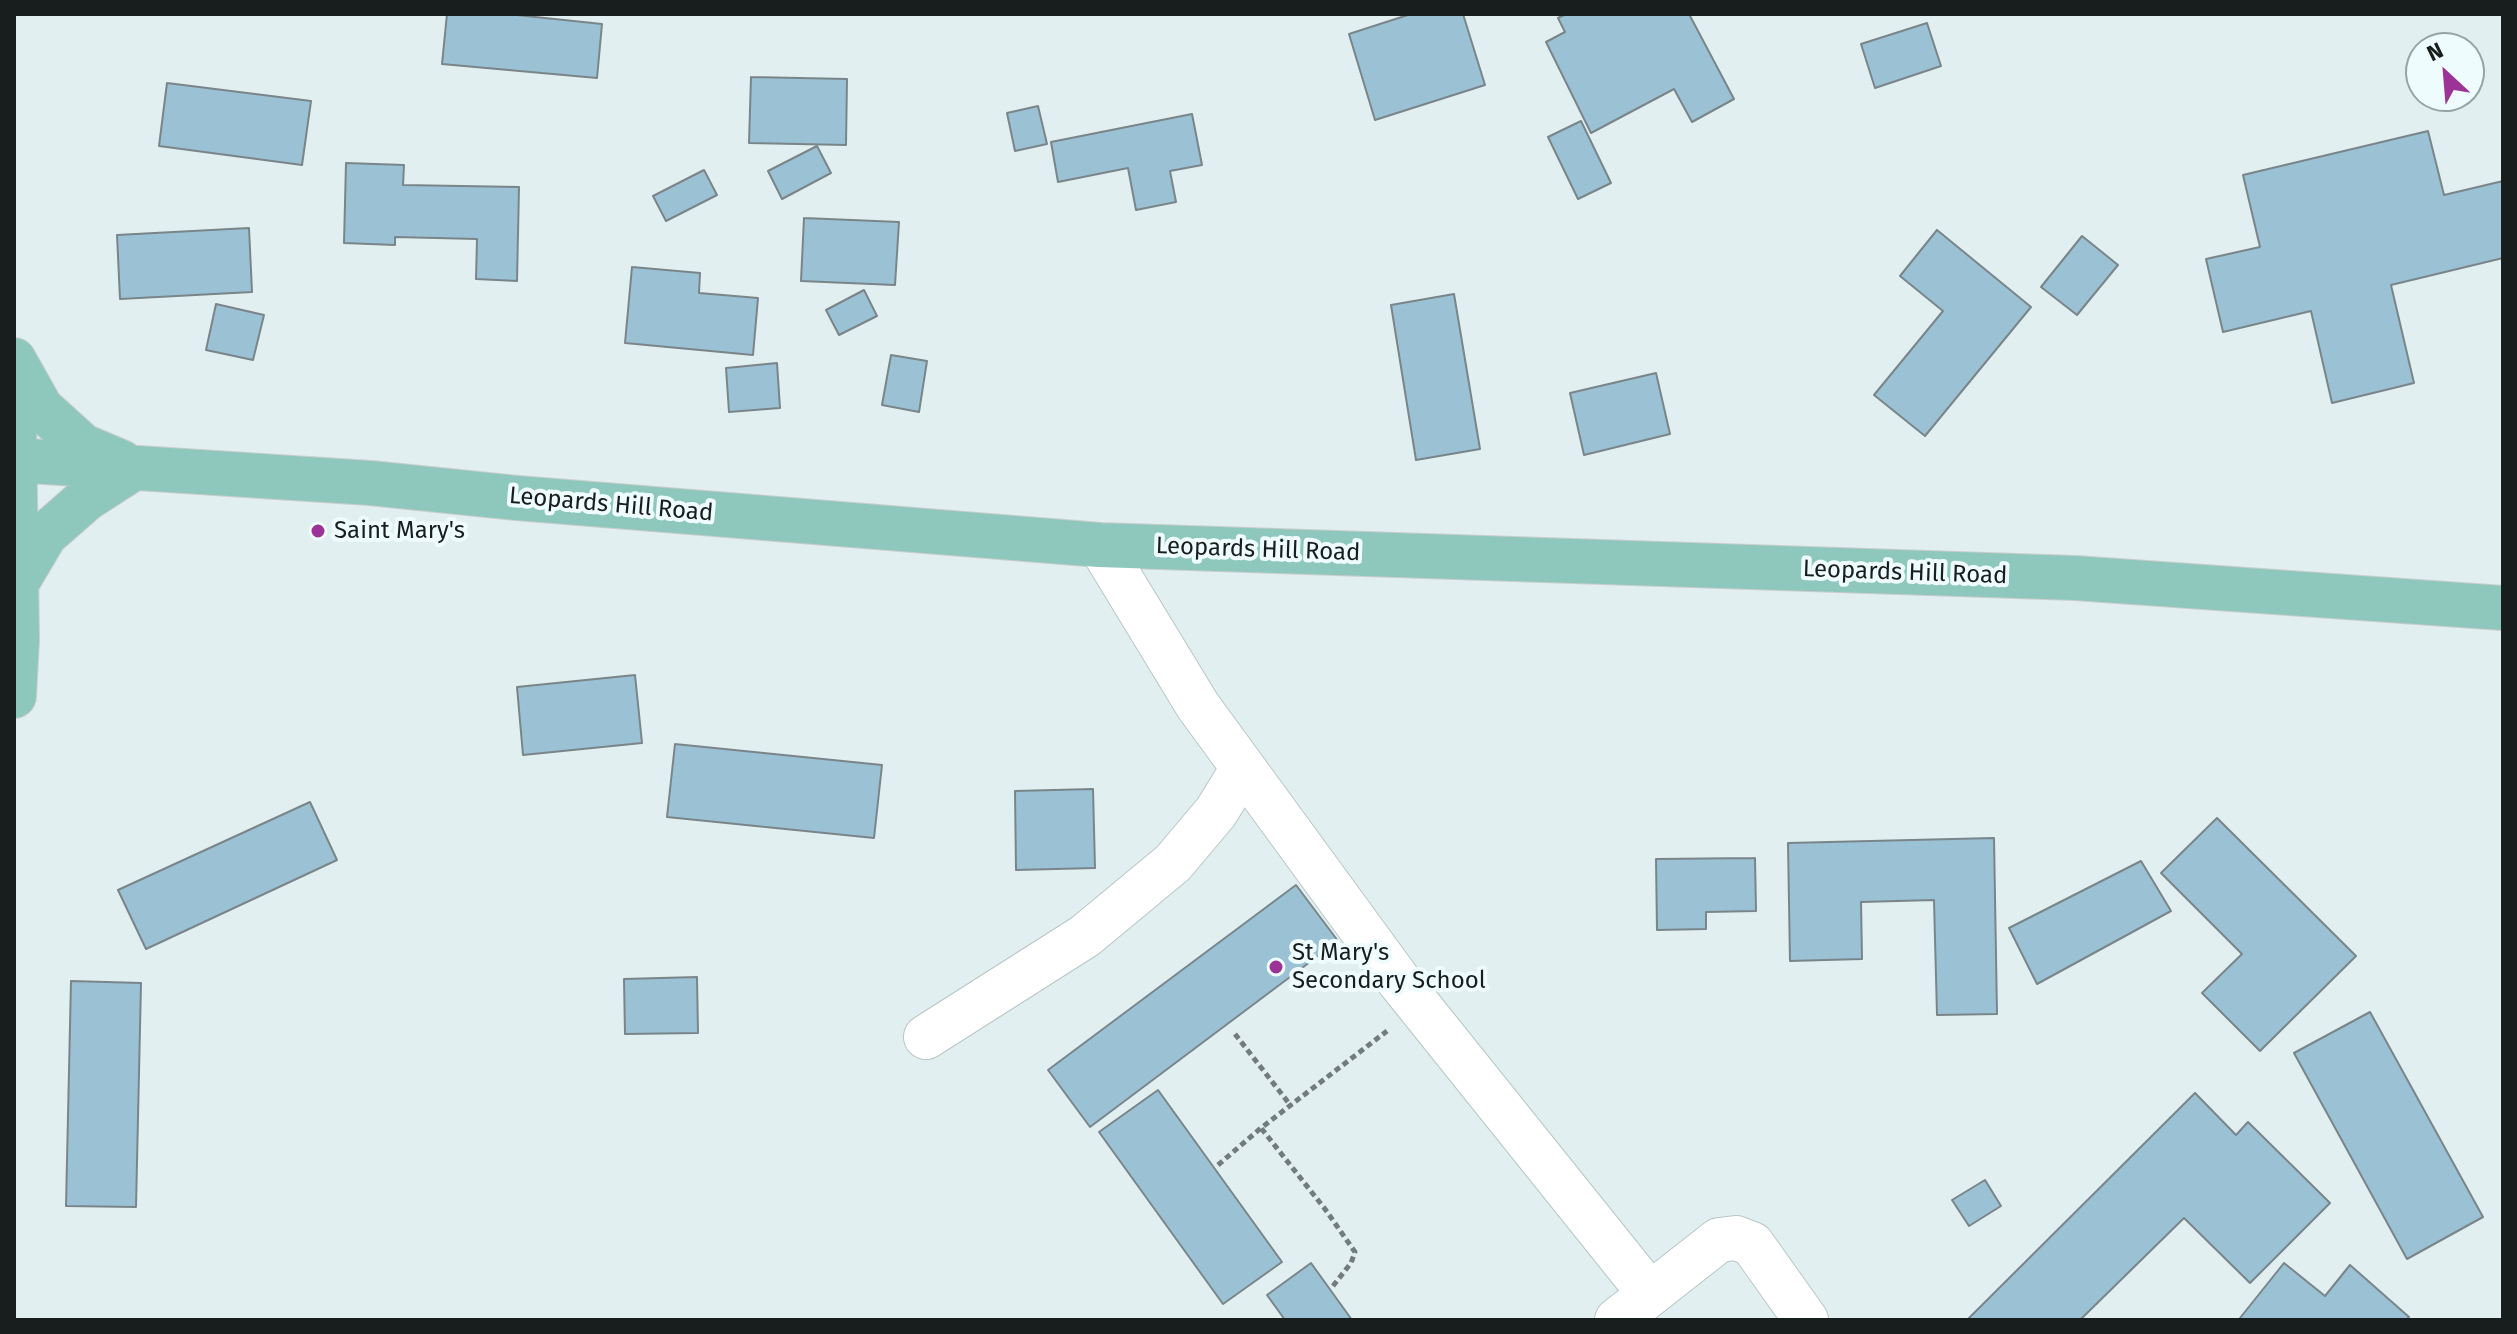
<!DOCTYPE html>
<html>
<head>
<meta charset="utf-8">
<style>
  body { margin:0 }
  #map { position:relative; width:2517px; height:1334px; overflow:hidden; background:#e1eff0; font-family:"Fira Sans",sans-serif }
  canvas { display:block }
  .frame { position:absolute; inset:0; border:16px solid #181d1d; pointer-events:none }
  .north { position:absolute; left:2405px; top:32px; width:80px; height:80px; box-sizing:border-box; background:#eefcfd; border:2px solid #98a3a3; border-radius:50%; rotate:334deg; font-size:22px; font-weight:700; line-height:32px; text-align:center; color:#181d1d }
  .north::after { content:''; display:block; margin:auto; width:28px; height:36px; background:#9c3396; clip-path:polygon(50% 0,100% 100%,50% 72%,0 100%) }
</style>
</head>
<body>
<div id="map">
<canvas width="2517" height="1334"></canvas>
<div class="frame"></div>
<div class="north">N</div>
</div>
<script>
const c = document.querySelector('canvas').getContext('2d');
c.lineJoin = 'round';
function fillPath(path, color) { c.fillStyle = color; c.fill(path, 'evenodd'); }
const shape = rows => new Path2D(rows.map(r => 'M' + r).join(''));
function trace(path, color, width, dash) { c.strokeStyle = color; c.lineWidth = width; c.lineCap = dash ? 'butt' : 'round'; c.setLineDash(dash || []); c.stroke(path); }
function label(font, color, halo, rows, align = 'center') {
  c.font = font + ' "Fira Sans",sans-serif'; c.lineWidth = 8; c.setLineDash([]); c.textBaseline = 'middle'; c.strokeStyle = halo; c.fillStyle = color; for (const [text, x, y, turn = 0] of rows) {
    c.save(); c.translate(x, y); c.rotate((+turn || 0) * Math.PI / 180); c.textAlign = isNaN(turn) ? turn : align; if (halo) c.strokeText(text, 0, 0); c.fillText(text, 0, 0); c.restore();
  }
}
const building = shape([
  [447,14,507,14,602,24,597,78,442,64,447,14],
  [1411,14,1463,14,1485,85,1375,120,1349,34,1411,14],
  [1566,14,1689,14,1734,99,1692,122,1674,89,1591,133,1546,42,1565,32,1558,18,1566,14],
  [1927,23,1941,66,1875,88,1861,44,1927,23],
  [751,77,847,79,846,145,749,143,751,77],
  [167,83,311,101,302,165,159,146,167,83],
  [1038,106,1047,144,1015,151,1007,113,1038,106],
  [1192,114,1202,165,1170,171,1176,202,1136,210,1128,168,1058,182,1051,142,1192,114],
  [1581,121,1611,183,1578,199,1548,137,1581,121],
  [2428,131,2444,195,2503,181,2503,258,2391,285,2414,383,2332,403,2311,311,2223,332,2206,259,2260,247,2243,175,2428,131],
  [817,146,831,173,782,199,768,171,817,146],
  [346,163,404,165,403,185,519,187,517,281,476,279,477,239,395,237,395,245,344,243,346,163],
  [704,170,717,195,666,221,653,196,704,170],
  [804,218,899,222,895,285,801,281,804,218],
  [249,228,252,292,120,299,117,235,249,228],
  [1937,230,2031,307,1925,436,1874,395,1943,311,1900,276,1937,230],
  [2082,236,2118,265,2077,315,2041,287,2082,236],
  [632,267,700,273,699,293,758,298,753,355,625,343,632,267],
  [864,290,877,316,839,335,826,310,864,290],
  [1454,294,1480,449,1416,460,1391,305,1454,294],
  [216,304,264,315,253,360,206,350,216,304],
  [891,355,927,361,919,412,882,405,891,355],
  [777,363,780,408,729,412,726,368,777,363],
  [1656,373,1670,434,1584,455,1570,393,1656,373],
  [635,675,642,743,523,755,517,687,635,675],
  [675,744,882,765,874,838,667,817,675,744],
  [1093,789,1095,868,1016,870,1015,791,1093,789],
  [310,802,337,860,146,949,118,890,310,802],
  [2217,818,2356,956,2260,1051,2202,993,2242,954,2161,873,2217,818],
  [1994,838,1997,1014,1937,1015,1934,900,1861,902,1862,959,1790,961,1788,843,1994,838],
  [1755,858,1756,911,1706,912,1706,929,1657,930,1656,859,1755,858],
  [2141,861,2171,911,2037,984,2009,928,2141,861],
  [1296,885,1338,941,1090,1127,1048,1070,1296,885],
  [697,977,698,1033,625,1034,624,979,697,977],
  [71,981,141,983,136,1207,66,1206,71,981],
  [2370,1012,2483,1217,2407,1259,2294,1053,2370,1012],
  [1158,1090,1282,1262,1223,1304,1099,1132,1158,1090],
  [2195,1093,2236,1135,2248,1122,2330,1203,2250,1283,2184,1218,2080,1320,1967,1320,2195,1093],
  [1985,1180,2001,1206,1969,1226,1952,1200,1985,1180],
  [1311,1263,1352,1320,1285,1320,1267,1295,1311,1263],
  [2284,1263,2325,1296,2350,1265,2409,1317,2406,1320,2243,1320,2240,1318,2284,1263]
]);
fillPath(building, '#9bc2d4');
trace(building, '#7a858a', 2);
const minor = shape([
  [1100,545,1198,706,1399,981,1650,1294],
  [926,1037,1085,936,1173,863,1216,812,1243,768],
  [1617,1320,1719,1240,1736,1238,1752,1244,1806,1320]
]);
const major = shape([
  [14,360,41,408,83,446,121,462],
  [14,421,17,640,14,696],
  [14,460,370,483,517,498,1100,545,2075,578,2503,608],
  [16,584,45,535,86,499,134,468]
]);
trace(minor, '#b9c6c7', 46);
trace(major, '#cccdcd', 46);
trace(shape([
  [1235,1034,1291,1106],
  [1218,1165,1261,1128],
  [1333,1286,1351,1263,1355,1252,1325,1209,1261,1128,1387,1031]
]), '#737c7c', 5, [6, 4]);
trace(minor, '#fff', 44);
trace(major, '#8ec8bc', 44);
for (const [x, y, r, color] of [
  [318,531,8,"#9c3396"],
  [1276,967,8,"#9c3396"]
]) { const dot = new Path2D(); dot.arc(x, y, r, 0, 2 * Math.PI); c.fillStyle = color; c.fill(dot); trace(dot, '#eefcfd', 3); }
label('24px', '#181d1d', '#eefcfd', [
  ["Leopards Hill Road",611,505,5],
  ["Leopards Hill Road",1258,550,2],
  ["Leopards Hill Road",1905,573,2]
]);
label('24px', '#181d1d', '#eefcfd', [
  ["Saint Mary's",334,531],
  ["St Mary's",1292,953],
  ["Secondary School",1292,981]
], 'left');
</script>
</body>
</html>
